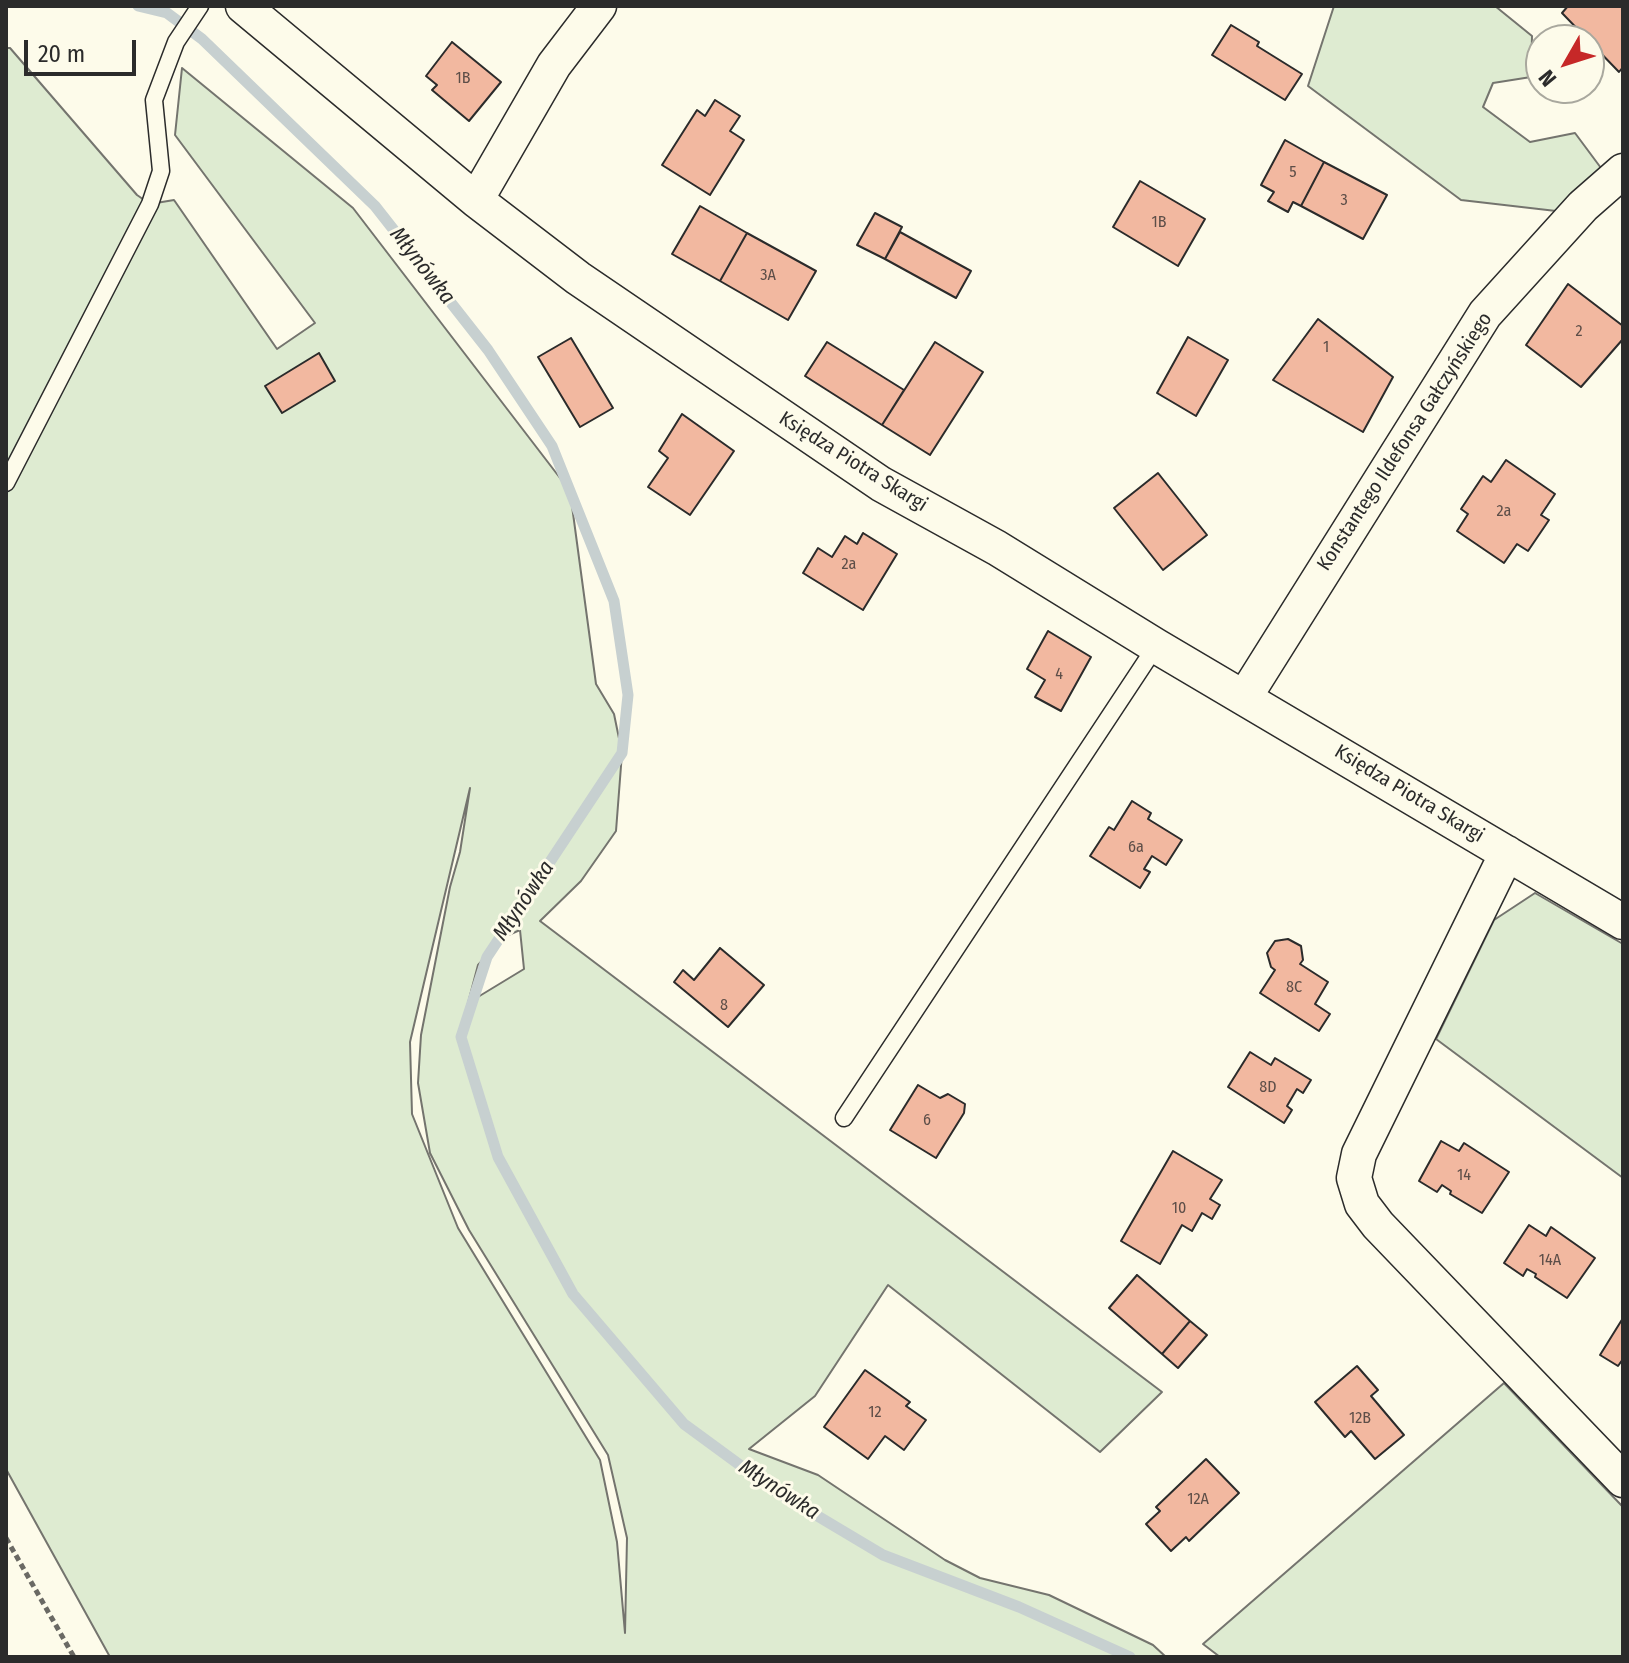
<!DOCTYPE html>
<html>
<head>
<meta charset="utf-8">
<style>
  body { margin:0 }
  #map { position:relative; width:1629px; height:1663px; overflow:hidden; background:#fdfbea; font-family:"Fira Sans Condensed",sans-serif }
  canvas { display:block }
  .frame { position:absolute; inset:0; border:8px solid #2b2b2b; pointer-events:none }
  .north { position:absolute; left:1525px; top:24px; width:80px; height:80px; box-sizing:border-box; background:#fdfbea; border:2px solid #a9a89e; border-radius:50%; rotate:231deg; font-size:22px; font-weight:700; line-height:32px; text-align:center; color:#2b2b2b }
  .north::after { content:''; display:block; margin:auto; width:28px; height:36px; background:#c62828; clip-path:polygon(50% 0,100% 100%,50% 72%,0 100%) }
  .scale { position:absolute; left:24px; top:40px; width:112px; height:36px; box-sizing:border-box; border:4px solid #2b2b2b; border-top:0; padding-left:10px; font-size:24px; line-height:28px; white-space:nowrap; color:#2b2b2b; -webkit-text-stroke:6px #fdfbea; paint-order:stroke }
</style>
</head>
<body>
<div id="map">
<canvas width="1629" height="1663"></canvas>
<div class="frame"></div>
<div class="north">N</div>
<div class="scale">20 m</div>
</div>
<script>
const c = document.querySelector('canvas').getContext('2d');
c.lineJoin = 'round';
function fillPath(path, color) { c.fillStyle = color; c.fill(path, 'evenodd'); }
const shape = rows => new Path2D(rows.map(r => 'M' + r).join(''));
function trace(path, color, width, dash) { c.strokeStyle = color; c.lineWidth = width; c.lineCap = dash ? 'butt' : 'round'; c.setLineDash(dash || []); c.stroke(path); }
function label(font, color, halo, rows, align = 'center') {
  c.font = font + ' "Fira Sans Condensed",sans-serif'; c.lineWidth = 6; c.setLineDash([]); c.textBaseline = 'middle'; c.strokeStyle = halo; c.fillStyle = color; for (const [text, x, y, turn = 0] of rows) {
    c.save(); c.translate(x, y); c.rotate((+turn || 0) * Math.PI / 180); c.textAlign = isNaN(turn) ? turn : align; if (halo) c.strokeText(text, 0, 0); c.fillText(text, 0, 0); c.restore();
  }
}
const green = shape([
  [1334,6,1495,6,1532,36,1531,77,1493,83,1483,107,1530,142,1575,133,1601,168,1556,211,1461,200,1308,86,1334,6],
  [6,48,10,48,137,195,150,204,174,200,277,349,315,323,175,135,182,68,353,208,570,491,596,684,614,714,622,753,616,831,581,881,540,921,1162,1392,1100,1452,888,1285,815,1396,749,1449,818,1475,945,1560,980,1578,1049,1595,1153,1645,1166,1657,110,1657,6,1469,6,48],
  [470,788,460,852,450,887,421,1035,418,1083,430,1153,469,1230,608,1455,627,1538,625,1633,617,1542,600,1460,458,1228,412,1114,410,1042,470,788],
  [520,930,524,969,468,1003,478,965,504,937,520,930],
  [1535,893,1623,944,1623,1178,1436,1039,1494,920,1535,893],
  [1504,1383,1623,1507,1623,1657,1220,1657,1203,1644,1504,1383]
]);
fillPath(green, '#deebd1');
trace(green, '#74746e', 2);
trace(shape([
  [138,6,167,13,202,39,375,206,488,350,552,446,614,601,628,695,622,753,487,957,461,1037,498,1157,573,1294,684,1424,774,1490,883,1555,1019,1607,1130,1657]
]), '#c7d0d0', 11);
const building = shape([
  [1568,6,1623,6,1623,67,1619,72,1562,13,1568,6],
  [1231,25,1259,42,1257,46,1302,74,1285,100,1212,55,1231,25],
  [452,42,501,82,469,121,432,90,437,85,426,76,452,42],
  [715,100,740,116,730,131,744,140,710,195,662,165,697,110,705,116,715,100],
  [1285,140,1324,162,1301,206,1293,202,1288,212,1268,201,1274,192,1261,185,1285,140],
  [1324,162,1387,195,1363,239,1301,206,1324,162],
  [1140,181,1205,219,1178,266,1113,227,1140,181],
  [700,206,747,233,720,281,672,254,700,206],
  [875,213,902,227,885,259,857,245,875,213],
  [900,232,971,271,956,298,885,259,900,232],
  [747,233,816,271,788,320,720,281,747,233],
  [1568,284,1623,326,1623,339,1581,387,1526,345,1568,284],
  [1318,319,1393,377,1363,432,1273,380,1318,319],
  [1188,337,1228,360,1196,416,1157,393,1188,337],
  [571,338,613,408,580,427,538,357,571,338],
  [827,342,904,390,882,425,805,376,827,342],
  [935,342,983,372,930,455,882,425,935,342],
  [319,353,335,381,282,413,265,386,319,353],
  [682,414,734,451,690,515,648,487,668,458,659,451,682,414],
  [1506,460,1555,494,1541,515,1549,520,1528,551,1517,544,1504,563,1457,531,1468,514,1461,509,1483,476,1491,482,1506,460],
  [1158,473,1207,535,1163,570,1114,508,1158,473],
  [863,533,897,554,863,610,803,573,818,548,832,557,845,536,857,544,863,533],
  [1048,631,1091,657,1061,711,1035,697,1045,680,1027,669,1048,631],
  [1132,801,1151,813,1148,819,1182,840,1166,865,1152,856,1144,869,1150,872,1140,888,1090,856,1109,827,1114,830,1132,801],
  [1288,939,1301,946,1303,960,1300,964,1328,982,1315,1004,1330,1014,1319,1031,1260,993,1275,970,1271,967,1267,953,1275,941,1288,939],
  [720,948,764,985,728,1027,674,982,683,970,694,980,720,948],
  [1250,1052,1271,1065,1275,1058,1311,1080,1303,1093,1297,1089,1287,1106,1292,1110,1284,1123,1228,1087,1250,1052],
  [918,1085,940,1098,948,1094,965,1104,964,1113,936,1158,890,1130,918,1085],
  [1441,1141,1459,1151,1464,1143,1509,1172,1482,1213,1450,1194,1451,1191,1442,1185,1437,1192,1419,1181,1441,1141],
  [1173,1151,1222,1180,1210,1199,1220,1205,1212,1219,1202,1213,1192,1231,1182,1225,1160,1264,1121,1241,1173,1151],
  [1529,1225,1546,1236,1551,1227,1595,1258,1567,1298,1535,1277,1536,1274,1527,1269,1523,1276,1504,1263,1529,1225],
  [1137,1275,1190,1321,1162,1354,1109,1308,1137,1275],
  [1623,1318,1623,1359,1618,1366,1600,1355,1623,1318],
  [1190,1321,1207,1335,1178,1368,1162,1354,1190,1321],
  [1357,1366,1378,1390,1371,1396,1404,1435,1375,1459,1351,1431,1345,1437,1315,1402,1357,1366],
  [865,1370,910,1402,906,1406,926,1420,904,1450,885,1436,868,1459,824,1427,865,1370],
  [1206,1459,1239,1493,1189,1541,1186,1537,1171,1551,1146,1524,1160,1511,1156,1507,1206,1459]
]);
fillPath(building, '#f2b8a0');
trace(building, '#2b2b2b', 2);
const lane = shape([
  [6,483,150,204,161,171,154,100,176,42,200,6],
  [844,1118,1156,646]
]);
const street = shape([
  [243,6,476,200,578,278,881,484,997,548,1156,646,1623,922],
  [476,200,554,65,599,6],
  [1244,698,1485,314,1583,206,1623,171],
  [1507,853,1359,1154,1354,1178,1362,1204,1378,1225,1623,1480]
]);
trace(lane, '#2b2b2b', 19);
trace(street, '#2b2b2b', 37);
trace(shape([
  [6,1538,74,1657]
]), '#6a6964', 5, [6, 4]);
trace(lane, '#fdfbea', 16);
trace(street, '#fdfbea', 34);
label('16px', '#5d4e48', null, [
  ["1B",463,79],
  ["5",1293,173],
  ["3",1344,201],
  ["1B",1159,223],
  ["3A",768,276],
  ["2",1579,332],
  ["1",1326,348],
  ["2a",1504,512],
  ["2a",849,565],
  ["4",1059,675],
  ["6a",1136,848],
  ["8C",1294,988],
  ["8",724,1006],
  ["8D",1268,1088],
  ["6",927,1121],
  ["14",1464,1176],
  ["10",1179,1209],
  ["14A",1550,1261],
  ["12",875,1413],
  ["12B",1360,1419],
  ["12A",1198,1500]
]);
label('20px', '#2b2b2b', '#fdfbea', [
  ["Konstantego Ildefonsa Gałczyńskiego",1405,442,-57],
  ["Księdza Piotra Skargi",853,462,32],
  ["Księdza Piotra Skargi",1409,794,31]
]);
label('italic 22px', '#2b2b2b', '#fdfbea', [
  ["Młynówka",422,266,52],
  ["Młynówka",524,901,-56],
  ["Młynówka",779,1490,33]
]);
</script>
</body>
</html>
